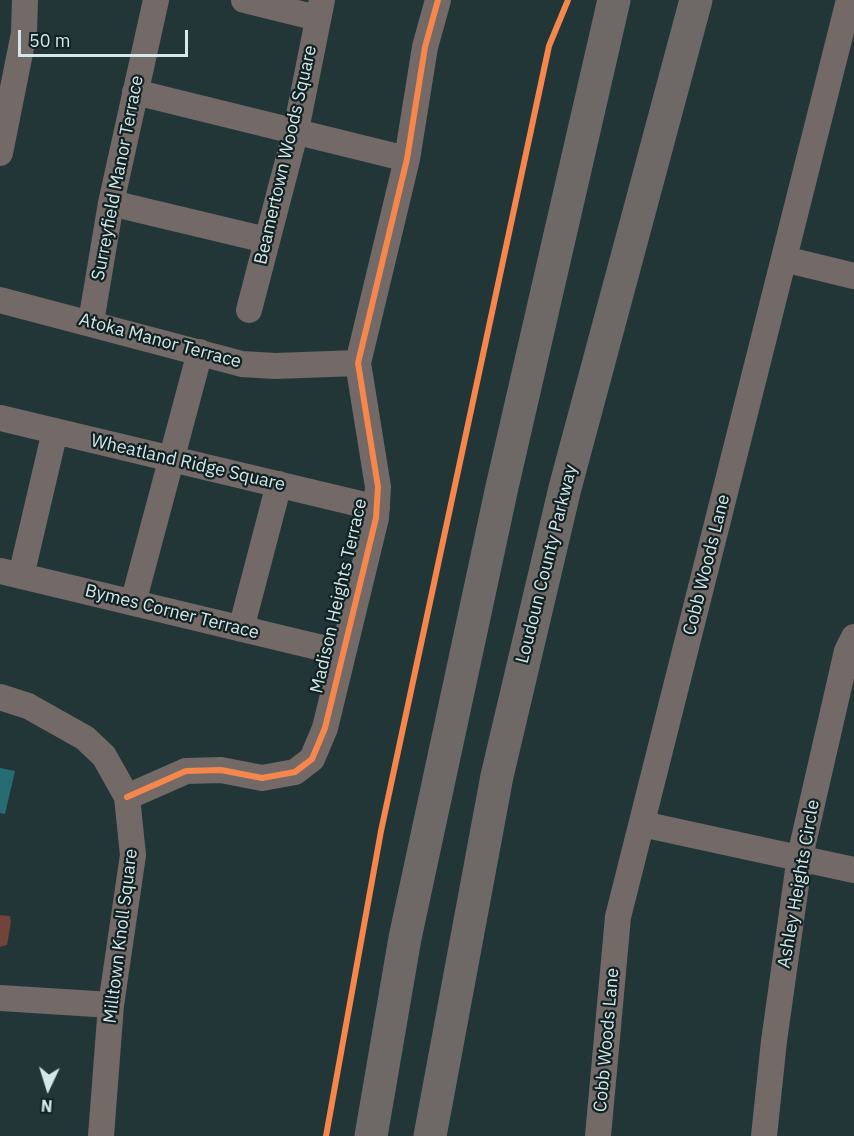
<!DOCTYPE html>
<html>
<head>
<meta charset="utf-8">
<style>
  body { margin:0 }
  #map { position:relative; width:854px; height:1136px; overflow:hidden; background:#223638; font-family:"IBM Plex Sans",sans-serif }
  canvas { display:block }
  .north { position:absolute; left:18px; top:1058px; width:60px; height:60px; -webkit-text-stroke:4px #122223; paint-order:stroke; rotate:184deg; font-size:16px; font-weight:700; line-height:24px; text-align:center; color:#d4e7ea }
  .north::after { content:''; display:block; margin:auto; width:21px; height:27px; background:#d4e7ea; clip-path:polygon(50% 0,100% 100%,50% 72%,0 100%) }
  .scale { position:absolute; left:18px; top:30px; width:170px; height:27px; box-sizing:border-box; border:3px solid #d4e7ea; border-top:0; padding-left:8px; font-size:18px; line-height:21px; white-space:nowrap; color:#d4e7ea; -webkit-text-stroke:4px #122223; paint-order:stroke }
</style>
</head>
<body>
<div id="map">
<canvas width="854" height="1136"></canvas>
<div class="north">N</div>
<div class="scale">50 m</div>
</div>
<script>
const c = document.querySelector('canvas').getContext('2d');
c.lineJoin = 'round';
function fillPath(path, color) { c.fillStyle = color; c.fill(path, 'evenodd'); }
const shape = rows => new Path2D(rows.map(r => 'M' + r).join(''));
function trace(path, color, width, dash) { c.strokeStyle = color; c.lineWidth = width; c.lineCap = dash ? 'butt' : 'round'; c.setLineDash(dash || []); c.stroke(path); }
function label(font, color, halo, rows, align = 'center') {
  c.font = font + ' "IBM Plex Sans",sans-serif'; c.lineWidth = 4.5; c.setLineDash([]); c.textBaseline = 'middle'; c.strokeStyle = halo; c.fillStyle = color; for (const [text, x, y, turn = 0] of rows) {
    c.save(); c.translate(x, y); c.rotate((+turn || 0) * Math.PI / 180); c.textAlign = isNaN(turn) ? turn : align; if (halo) c.strokeText(text, 0, 0); c.fillText(text, 0, 0); c.restore();
  }
}
fillPath(shape([
  [0,915,10,916,11,922,7,945,0,947]
]), '#72433b');
fillPath(shape([
  [0,768,15,771,5,814,0,813]
]), '#256c73');
trace(shape([
  [244,0,317,18],
  [135,92,407,159],
  [0,153,24,33,25,0],
  [111,203,266,240],
  [784,259,854,276],
  [0,300,242,364,275,366,358,363],
  [249,310,296,130,322,0],
  [91,322,111,203,156,0],
  [0,418,377,508],
  [0,571,343,653],
  [21,576,55,431],
  [133,603,200,352],
  [241,629,279,484],
  [0,697,28,706,85,738,104,756,127,797,133,855,111,1005,101,1136],
  [127,797,186,771,221,770,262,778,295,772,312,759,325,728,376,518,378,487,358,363,407,159,425,47,438,0],
  [642,824,854,870],
  [0,998,111,1005],
  [598,1136,618,917,849,0],
  [764,1136,774,1041,800,856,847,651,854,637]
]), '#736967', 26);
trace(shape([
  [371,1136,405,938,502,487,614,0],
  [430,1136,497,776,565,488,696,0]
]), '#6e6967', 33);
trace(shape([
  [127,797,186,771,221,770,262,778,295,772,312,759,325,728,376,518,378,487,358,363,407,159,425,47,438,0],
  [326,1136,381,831,549,46,568,0]
]), '#f5874c', 6);
label('18px', '#d4e7ea', '#122223', [
  ["Beamertown Woods Square",286,155,-77],
  ["Surreyfield Manor Terrace",118,178,-79],
  ["Atoka Manor Terrace",160,341,15],
  ["Wheatland Ridge Square",188,463,13],
  ["Loudoun County Parkway",547,564,-76],
  ["Cobb Woods Lane",707,565,-76],
  ["Madison Heights Terrace",339,596,-77],
  ["Bymes Corner Terrace",172,612,14],
  ["Ashley Heights Circle",799,884,-80],
  ["Milltown Knoll Square",121,936,-83],
  ["Cobb Woods Lane",607,1040,-85]
]);
</script>
</body>
</html>
